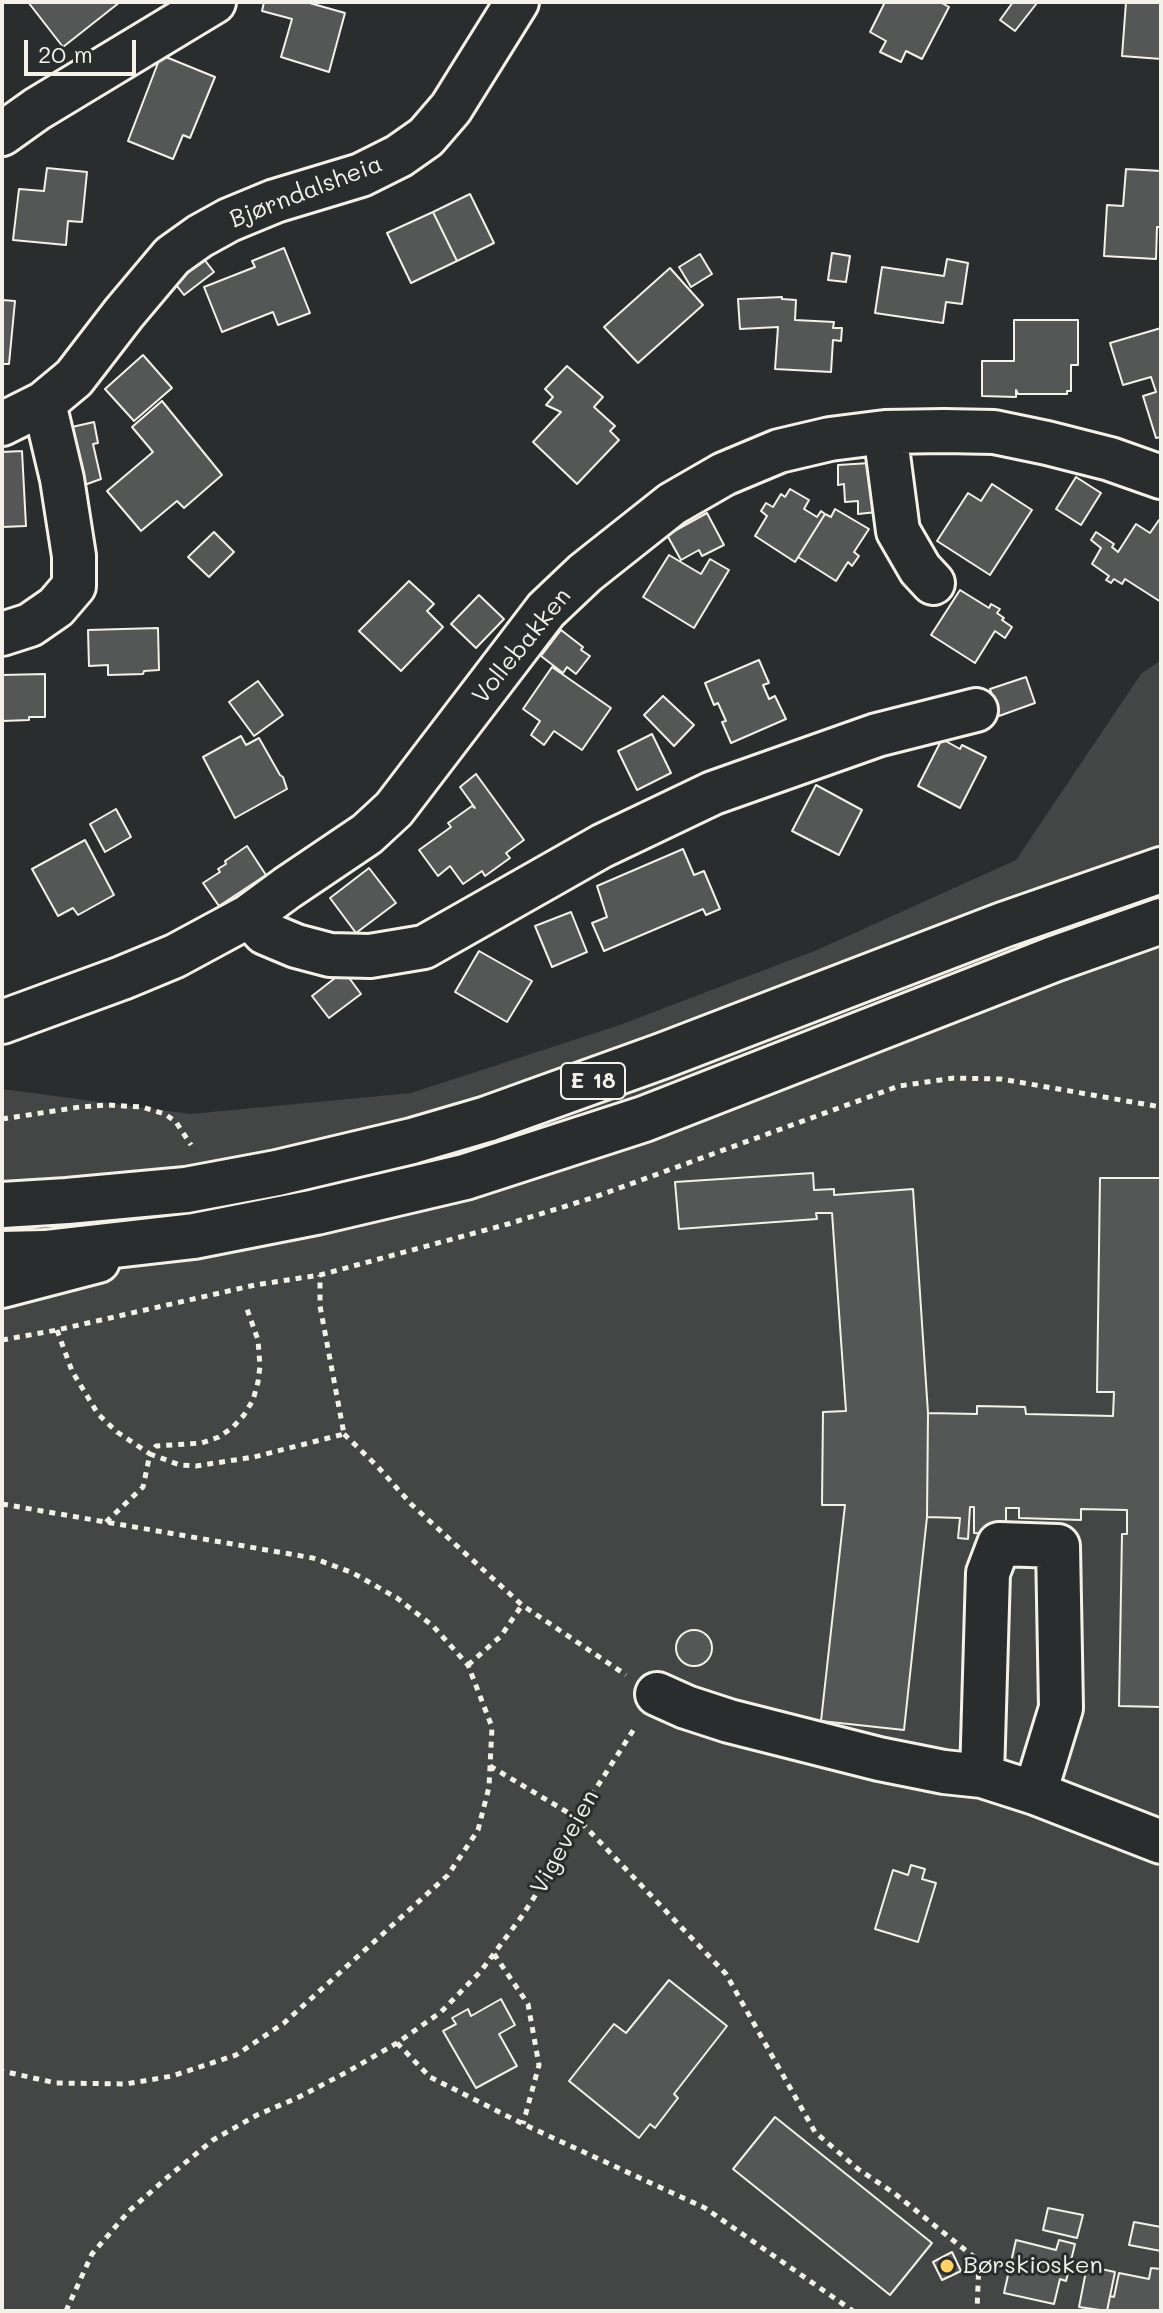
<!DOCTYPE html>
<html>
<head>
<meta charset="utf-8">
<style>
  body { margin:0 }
  #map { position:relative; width:1163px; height:2313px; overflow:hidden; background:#2a2d2e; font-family:Mali,sans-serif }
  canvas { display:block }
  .frame { position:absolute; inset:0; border:4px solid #f4f1e8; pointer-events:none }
  .scale { position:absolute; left:24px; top:40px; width:112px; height:36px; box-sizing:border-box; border:4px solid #f4f1e8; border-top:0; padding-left:10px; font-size:24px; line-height:28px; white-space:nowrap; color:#f4f1e8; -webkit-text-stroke:6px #2a2d2e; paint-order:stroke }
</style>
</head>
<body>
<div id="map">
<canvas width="1163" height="2313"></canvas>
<div class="frame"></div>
<div class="scale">20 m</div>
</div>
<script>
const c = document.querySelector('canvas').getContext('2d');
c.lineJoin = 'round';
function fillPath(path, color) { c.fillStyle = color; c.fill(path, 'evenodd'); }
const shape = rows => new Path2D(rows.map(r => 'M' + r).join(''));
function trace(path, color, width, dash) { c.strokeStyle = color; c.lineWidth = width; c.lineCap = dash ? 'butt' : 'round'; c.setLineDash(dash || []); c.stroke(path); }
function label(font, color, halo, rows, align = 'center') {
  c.font = font + ' Mali,sans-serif'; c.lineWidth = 6; c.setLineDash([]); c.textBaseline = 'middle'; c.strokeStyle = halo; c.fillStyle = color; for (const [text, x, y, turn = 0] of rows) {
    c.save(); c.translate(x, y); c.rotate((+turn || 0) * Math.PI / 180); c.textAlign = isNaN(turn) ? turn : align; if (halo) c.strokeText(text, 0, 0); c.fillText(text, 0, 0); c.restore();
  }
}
fillPath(shape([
  [1161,660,1161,2311,2,2311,2,1089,191,1114,411,1093,617,1026,817,950,1016,860,1141,674]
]), '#444645');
const building = shape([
  [28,2,120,2,63,47,28,2],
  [264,2,306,2,345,13,329,72,281,57,292,19,262,11,264,2],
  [885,2,940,2,949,7,922,59,906,51,901,62,880,52,886,41,870,32,885,2],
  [1013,2,1037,3,1015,31,1000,20,1013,2],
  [1126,2,1161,2,1161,59,1122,56,1126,2],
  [161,55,215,77,190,138,183,135,173,159,128,141,161,55],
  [47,168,87,172,82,222,68,221,66,245,13,240,19,189,44,191,47,168],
  [1126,169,1161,171,1161,227,1157,227,1156,259,1104,256,1107,205,1123,206,1126,169],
  [470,194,494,243,457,261,433,212,470,194],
  [433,212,457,261,411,283,387,233,433,212],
  [284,248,310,313,278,325,273,312,222,332,204,287,255,267,252,261,284,248],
  [832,253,850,256,846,282,828,280,832,253],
  [200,254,214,272,184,295,170,277,200,254],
  [700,254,712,274,691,287,679,267,700,254],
  [947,259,968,263,962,304,946,302,943,323,875,313,882,267,944,276,947,259],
  [670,268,703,305,638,363,604,327,670,268],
  [782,297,782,299,796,300,795,320,834,322,833,328,842,328,841,341,833,340,831,372,775,369,778,327,740,329,738,299,782,297],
  [2,300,15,301,9,364,2,364,2,300],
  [1014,320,1078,320,1078,365,1071,365,1071,391,1067,391,1067,394,1018,394,1016,390,1016,397,982,396,982,361,1014,361,1014,320],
  [1161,328,1161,437,1156,438,1143,396,1156,392,1151,377,1123,385,1110,343,1161,328],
  [143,355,172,388,134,421,105,389,143,355],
  [567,366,603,397,594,407,615,426,610,431,619,440,577,484,533,442,561,412,546,405,553,397,545,389,567,366],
  [162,401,222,475,184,508,177,501,141,531,107,491,153,452,132,427,162,401],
  [94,422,98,443,93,444,101,479,76,488,63,429,94,422],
  [22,451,26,526,2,527,2,452,22,451],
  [870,463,877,512,858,514,858,501,845,502,844,484,838,485,838,465,870,463],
  [1076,477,1101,493,1081,525,1056,509,1076,477],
  [992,484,1032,510,990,575,937,541,968,493,981,501,992,484],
  [790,489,809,500,804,509,817,517,821,511,825,514,795,562,755,536,767,516,761,511,766,503,773,507,781,494,785,497,790,489],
  [835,509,869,529,854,552,859,556,852,566,848,562,836,581,798,557,825,514,831,517,835,509],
  [707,513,724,545,702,556,699,550,681,560,667,535,707,513],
  [1159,520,1161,522,1161,602,1125,579,1122,584,1114,579,1111,583,1106,580,1109,576,1092,564,1101,548,1091,540,1096,532,1114,544,1112,547,1118,552,1136,524,1150,533,1159,520],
  [214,532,234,552,209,577,188,557,214,532],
  [669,555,701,574,710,559,729,570,694,628,643,597,669,555],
  [409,581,434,604,427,611,443,627,401,671,359,631,409,581],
  [960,590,989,608,991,604,1000,609,997,613,1004,618,1002,620,1012,627,1005,638,995,631,975,663,931,635,960,590],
  [479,595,504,619,476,648,451,624,479,595],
  [158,628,159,670,144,671,143,674,108,675,108,665,89,666,88,630,158,628],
  [561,630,583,647,581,650,590,656,576,674,567,667,563,673,541,656,561,630],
  [759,660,769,683,763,685,769,699,775,696,786,719,731,743,722,722,726,721,718,703,714,705,705,683,759,660],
  [552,667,611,708,582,750,554,731,544,745,531,735,540,721,523,709,552,667],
  [45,674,45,717,29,717,29,720,3,721,2,731,2,675,45,674],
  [1026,677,1035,703,999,716,990,689,1026,677],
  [258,681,283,715,254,736,229,702,258,681],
  [663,696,694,725,674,746,644,715,663,696],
  [652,734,671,773,637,790,618,751,652,734],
  [241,736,246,745,259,738,280,775,283,777,287,789,235,818,203,757,241,736],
  [942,739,960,749,962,745,986,757,960,808,918,786,942,739],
  [476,774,524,840,506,853,510,858,485,876,482,871,463,884,450,866,438,876,419,850,451,827,448,823,472,806,475,808,460,787,476,774],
  [816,785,862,810,839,855,792,831,816,785],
  [116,809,131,837,105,852,90,824,116,809],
  [85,840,114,895,78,915,73,908,58,916,32,869,85,840],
  [247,846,266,875,219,906,203,883,220,872,218,869,226,864,225,861,247,846],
  [683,849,694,875,704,871,720,909,706,915,703,909,604,951,592,923,607,917,597,886,683,849],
  [369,868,396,903,356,933,330,898,369,868],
  [571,912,587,952,552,967,535,926,571,912],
  [479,951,532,981,507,1022,455,992,479,951],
  [344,971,361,994,329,1018,312,996,344,971],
  [813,1173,814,1190,834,1189,834,1195,913,1189,928,1413,927,1517,904,1730,821,1721,845,1505,822,1505,823,1412,846,1411,832,1213,816,1213,817,1219,679,1229,675,1182,813,1173],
  [1100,1178,1161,1178,1161,1707,1119,1706,1122,1534,1127,1534,1127,1510,1081,1509,1081,1520,1019,1518,1019,1508,1006,1508,1006,1534,974,1533,974,1507,970,1507,968,1539,958,1538,960,1518,927,1517,928,1413,977,1414,977,1406,1025,1407,1026,1414,1113,1416,1114,1392,1097,1392,1100,1178],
  '676 1648a18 18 0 1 1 36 0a18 18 0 1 1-36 0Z',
  [911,1865,925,1869,922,1879,936,1883,918,1942,875,1929,893,1870,908,1875,911,1865],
  [669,1980,727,2026,674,2094,678,2098,655,2128,650,2124,639,2138,569,2081,614,2024,626,2033,669,1980],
  [501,1999,515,2025,499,2034,517,2066,476,2088,443,2031,456,2024,452,2018,468,2009,471,2016,501,1999],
  [775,2117,932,2243,890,2295,733,2169,775,2117],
  [1048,2208,1083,2215,1077,2238,1043,2230,1048,2208],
  [1134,2222,1161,2227,1161,2251,1129,2245,1134,2222],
  [1016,2240,1056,2250,1059,2240,1075,2244,1066,2281,1060,2279,1054,2304,1004,2293,1016,2240],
  [952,2252,961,2271,942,2280,933,2262,952,2252],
  [1087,2266,1115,2272,1107,2311,1079,2307,1087,2266],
  [1151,2268,1161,2269,1161,2311,1107,2311,1110,2296,1114,2297,1119,2273,1149,2279,1151,2268]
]);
fillPath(building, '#555756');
trace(building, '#f4f1e8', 2);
const minor = shape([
  [2,134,37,109,214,2],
  [2,424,44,403,74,378,124,313,172,256,200,236,229,220,275,201,361,175,399,156,426,137,451,108,517,2],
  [885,432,898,531,920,569,933,583],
  [2,634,30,625,56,607,74,586,74,556,62,479,44,403],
  [249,916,265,933,296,946,330,955,370,956,424,947,602,846,713,793,877,735,976,710],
  [2,1022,122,978,175,956,249,916,287,888,367,834,394,809,546,610,585,573,672,504,724,474,779,451,830,439,885,432,944,431,994,432,1047,443,1110,459,1161,477],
  [2,1286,98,1261],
  [657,1694,686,1707,729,1721,879,1759,944,1772,982,1776,1035,1793,1161,1842],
  [982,1776,988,1573,999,1544,1058,1546,1061,1708,1035,1793]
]);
const highway = shape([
  [2,1205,67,1201,186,1190,277,1173,412,1141,487,1119,662,1056,1003,925,1161,870],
  [2,1254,45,1253,194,1236,316,1212,465,1177,644,1119,1054,959,1161,921]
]);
trace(minor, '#f4f1e8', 48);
trace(highway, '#f4f1e8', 50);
trace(shape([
  [2,1119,80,1107,107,1105,142,1107,165,1114,176,1122,191,1145],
  [57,1330,72,1371,98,1414,117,1432,150,1454,156,1446,202,1443,219,1437,233,1427,244,1415,253,1400,258,1382,260,1366,258,1340,247,1309],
  [2,1340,57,1330,255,1285,320,1275,508,1224,592,1198,899,1086,954,1078,1001,1079,1161,1107],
  [344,1434,378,1467,412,1505,522,1605,626,1675],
  [2,1504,313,1558,353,1573,397,1598,433,1626,468,1665,492,1727,489,1787,478,1830,448,1875,284,2023,236,2055,172,2076,126,2084,56,2083,2,2071],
  [106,1522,143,1487,150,1454,180,1465,196,1466,254,1457,344,1434,320,1306,320,1275],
  [468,1665,501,1636,522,1605],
  [490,1766,577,1818,726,1974,815,2132,858,2169,894,2193,979,2261,977,2311],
  [494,1954,528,2004,539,2065,523,2124],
  [397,2043,430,2077,523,2124,705,2208,853,2311],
  [66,2311,92,2254,129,2211,169,2176,213,2140,257,2115,297,2098,347,2072,397,2043,441,2012,481,1971,522,1916,551,1871,577,1818,636,1726]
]), '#f4f1e8', 5, [6, 6]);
trace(minor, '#2a2d2e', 42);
trace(highway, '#2a2d2e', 44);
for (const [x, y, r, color] of [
  [947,2266,8,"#ffd166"]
]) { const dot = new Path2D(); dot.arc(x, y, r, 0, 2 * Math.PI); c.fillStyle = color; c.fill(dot); trace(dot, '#2a2d2e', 3); }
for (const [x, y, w] of [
  [593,1081,64]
]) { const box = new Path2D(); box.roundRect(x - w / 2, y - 18, w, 36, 6); c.fillStyle = '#2a2d2e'; c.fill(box); trace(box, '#f4f1e8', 2); }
label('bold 22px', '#f4f1e8', null, [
  ["E 18",593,1081]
]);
label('24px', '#f4f1e8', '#2a2d2e', [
  ["Bjørndalsheia",306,192,-21],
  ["Vollebakken",522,646,-51],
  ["Vigeveien",565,1842,-61]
]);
label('24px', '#f4f1e8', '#2a2d2e', [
  ["Børskiosken",963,2266]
], 'left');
</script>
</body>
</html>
